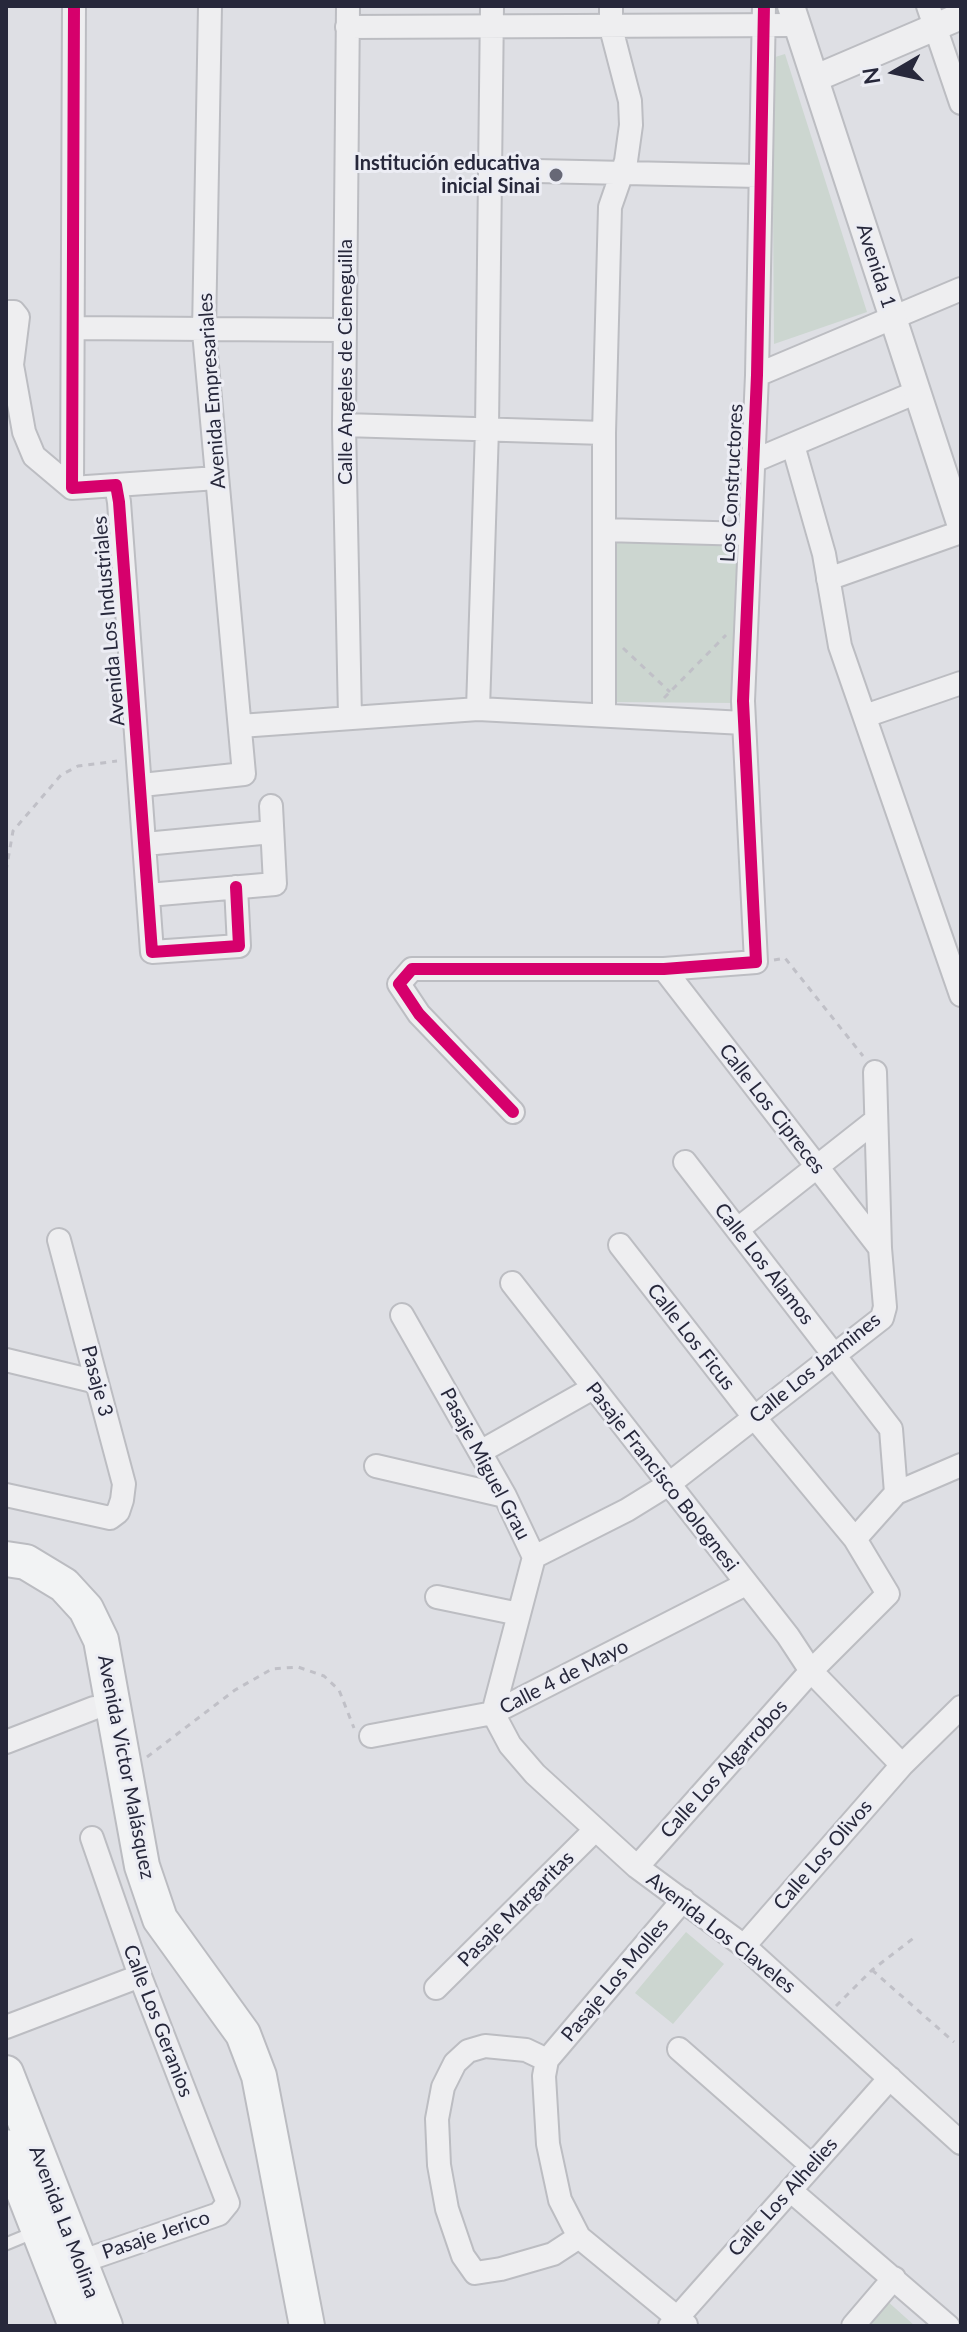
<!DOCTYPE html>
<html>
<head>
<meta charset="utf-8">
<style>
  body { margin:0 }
  #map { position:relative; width:967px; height:2332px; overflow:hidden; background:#dedfe4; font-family:Lato,sans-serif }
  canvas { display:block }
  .frame { position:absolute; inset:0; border:8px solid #27283b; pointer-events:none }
  .north { position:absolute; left:855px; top:32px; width:80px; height:80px; -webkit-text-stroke:6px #ecedf4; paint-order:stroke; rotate:261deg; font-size:22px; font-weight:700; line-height:32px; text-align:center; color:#27283b }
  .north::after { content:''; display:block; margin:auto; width:28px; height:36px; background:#27283b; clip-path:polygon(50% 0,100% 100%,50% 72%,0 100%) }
</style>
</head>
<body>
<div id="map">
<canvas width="967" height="2332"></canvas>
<div class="frame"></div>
<div class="north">N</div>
</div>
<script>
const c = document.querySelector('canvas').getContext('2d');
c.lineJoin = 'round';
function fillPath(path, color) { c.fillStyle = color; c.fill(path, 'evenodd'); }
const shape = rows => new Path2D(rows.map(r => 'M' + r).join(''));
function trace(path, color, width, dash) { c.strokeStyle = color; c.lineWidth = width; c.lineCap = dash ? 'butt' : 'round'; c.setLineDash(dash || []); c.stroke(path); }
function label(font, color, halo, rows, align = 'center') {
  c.font = font + ' Lato,sans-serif'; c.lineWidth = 6; c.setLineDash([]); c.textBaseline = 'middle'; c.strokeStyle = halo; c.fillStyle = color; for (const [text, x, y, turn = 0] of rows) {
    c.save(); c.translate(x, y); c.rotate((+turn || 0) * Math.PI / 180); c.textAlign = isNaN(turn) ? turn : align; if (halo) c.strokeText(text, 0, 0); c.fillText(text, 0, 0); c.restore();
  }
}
fillPath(shape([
  [785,54,867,312,774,344,772,58],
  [615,542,738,543,737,703,613,702],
  [686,1932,724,1964,673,2024,635,1993],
  [885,2299,915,2326,862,2326]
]), '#ccd6d0');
const service = shape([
  [6,2244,35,2232]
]);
const minor = shape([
  [74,6,72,488,116,485,119,502,152,952,239,946,236,887],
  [348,6,344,425,350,718],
  [928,6,961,103],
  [347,27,797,25],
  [492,170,759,176],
  [6,312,14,312,18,317,12,365,24,432,34,456,72,488],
  [74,328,345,330],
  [757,375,961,289],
  [344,425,604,433],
  [793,445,824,554,840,646,961,995],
  [751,462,917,392],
  [116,485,217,478],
  [604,530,749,534],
  [828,579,961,532],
  [478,709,487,429,492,6],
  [604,715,604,433,610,207,626,161,631,125,630,101,611,28,611,6],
  [865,716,961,683],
  [240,726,478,709,744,723],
  [142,785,244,774,204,332,210,6],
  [145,844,272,832],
  [148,895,275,884,271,806],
  [664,969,880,1248],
  [513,1112,419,1014,399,984,412,969,664,969,756,962,743,701,757,375,764,6],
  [685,1162,891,1429,896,1493],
  [738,1229,875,1121],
  [620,1245,754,1417,855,1539],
  [512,1283,788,1636,811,1671,902,1765],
  [402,1315,505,1496,534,1557,493,1713,510,1745,535,1774,637,1867,744,1946,961,2143],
  [6,1360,97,1382],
  [480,1452,593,1388],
  [376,1466,505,1496],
  [6,1495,110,1518,118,1512,122,1500,124,1484,59,1240],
  [534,1557,627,1510,669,1484,882,1318,885,1307,880,1248,875,1072],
  [437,1597,519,1614],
  [371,1736,493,1713,746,1584],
  [6,1742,94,1708],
  [637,1867,811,1671,888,1594,855,1539,896,1493,961,1465],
  [744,1946,902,1765,961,1707],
  [436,1988,595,1830],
  [6,2027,140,1976],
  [679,2049,811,2165],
  [547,2060,526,2050,485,2046,468,2051,455,2063,443,2087,437,2119,439,2165,447,2209,463,2256,475,2273,501,2269,553,2254,579,2237],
  [547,2060,544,2076,548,2144,560,2200,579,2237,686,2325],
  [547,2060,683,1900],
  [790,2190,948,2326],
  [80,2262,219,2214,228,2203,140,1976,92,1838],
  [670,2326,890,2078],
  [853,2326,894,2278]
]);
const tertiary = shape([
  [791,6,961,526],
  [816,78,961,16]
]);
const primary = shape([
  [6,1559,26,1562,64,1585,86,1609,101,1640,142,1866,160,1919,243,2034,259,2076,307,2326],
  [6,2073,105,2326],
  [6,2147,76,2326]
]);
trace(service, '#bcbdc2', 15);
trace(minor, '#bcbdc2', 26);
trace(tertiary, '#bcbdc2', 30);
trace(primary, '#bbbcc1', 38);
trace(shape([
  [623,648,670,692],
  [664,698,726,635],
  [6,871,13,831,61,775,78,766,117,761],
  [774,960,785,958,863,1056],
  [147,1757,235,1690,272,1669,298,1667,324,1676,339,1690,354,1728],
  [872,1970,954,2042],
  [836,2006,872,1970,915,1937]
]), '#c0c0c7', 3, [6, 6]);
trace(service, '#eeeef0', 11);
trace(minor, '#eeeef0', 22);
trace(tertiary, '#eeeef0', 26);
trace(primary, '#f2f3f4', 34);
trace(shape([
  [74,6,72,488,116,485,119,502,152,952,239,946,236,887],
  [513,1112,419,1014,399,984,412,969,664,969,756,962,743,701,757,375,764,6]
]), '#d6006c', 12);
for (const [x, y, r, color] of [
  [556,175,8,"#676876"]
]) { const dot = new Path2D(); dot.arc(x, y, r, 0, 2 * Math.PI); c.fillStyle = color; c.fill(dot); trace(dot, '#ecedf4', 3); }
label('bold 20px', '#27283b', '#ecedf4', [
  ["Institución educativa",540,164],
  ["inicial Sinai",540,187]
], 'right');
label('20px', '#27283b', '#ecedf4', [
  ["Avenida 1",876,266,72],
  ["Calle Angeles de Cieneguilla",346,362,-90],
  ["Avenida Empresariales",212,391,-94],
  ["Los Constructores",732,483,-87],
  ["Avenida Los Industriales",109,621,-95],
  ["Calle Los Cipreces",772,1109,52],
  ["Calle Los Alamos",764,1264,52],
  ["Calle Los Ficus",691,1337,52],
  ["Calle Los Jazmines",815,1368,-39],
  ["Pasaje 3",97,1381,75],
  ["Pasaje Miguel Grau",485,1464,62],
  ["Pasaje Francisco Bolognesi",662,1477,52],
  ["Calle 4 de Mayo",564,1677,-27],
  ["Avenida Victor Malásquez",126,1767,79],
  ["Calle Los Algarrobos",724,1769,-48],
  ["Calle Los Olivos",823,1855,-49],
  ["Pasaje Margaritas",516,1909,-45],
  ["Avenida Los Claveles",721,1933,38],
  ["Pasaje Los Molles",615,1980,-50],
  ["Calle Los Geranios",158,2021,69],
  ["Calle Los Alhelies",783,2197,-48],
  ["Avenida La Molina",64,2222,69],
  ["Pasaje Jerico",156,2235,-19]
]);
</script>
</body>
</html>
